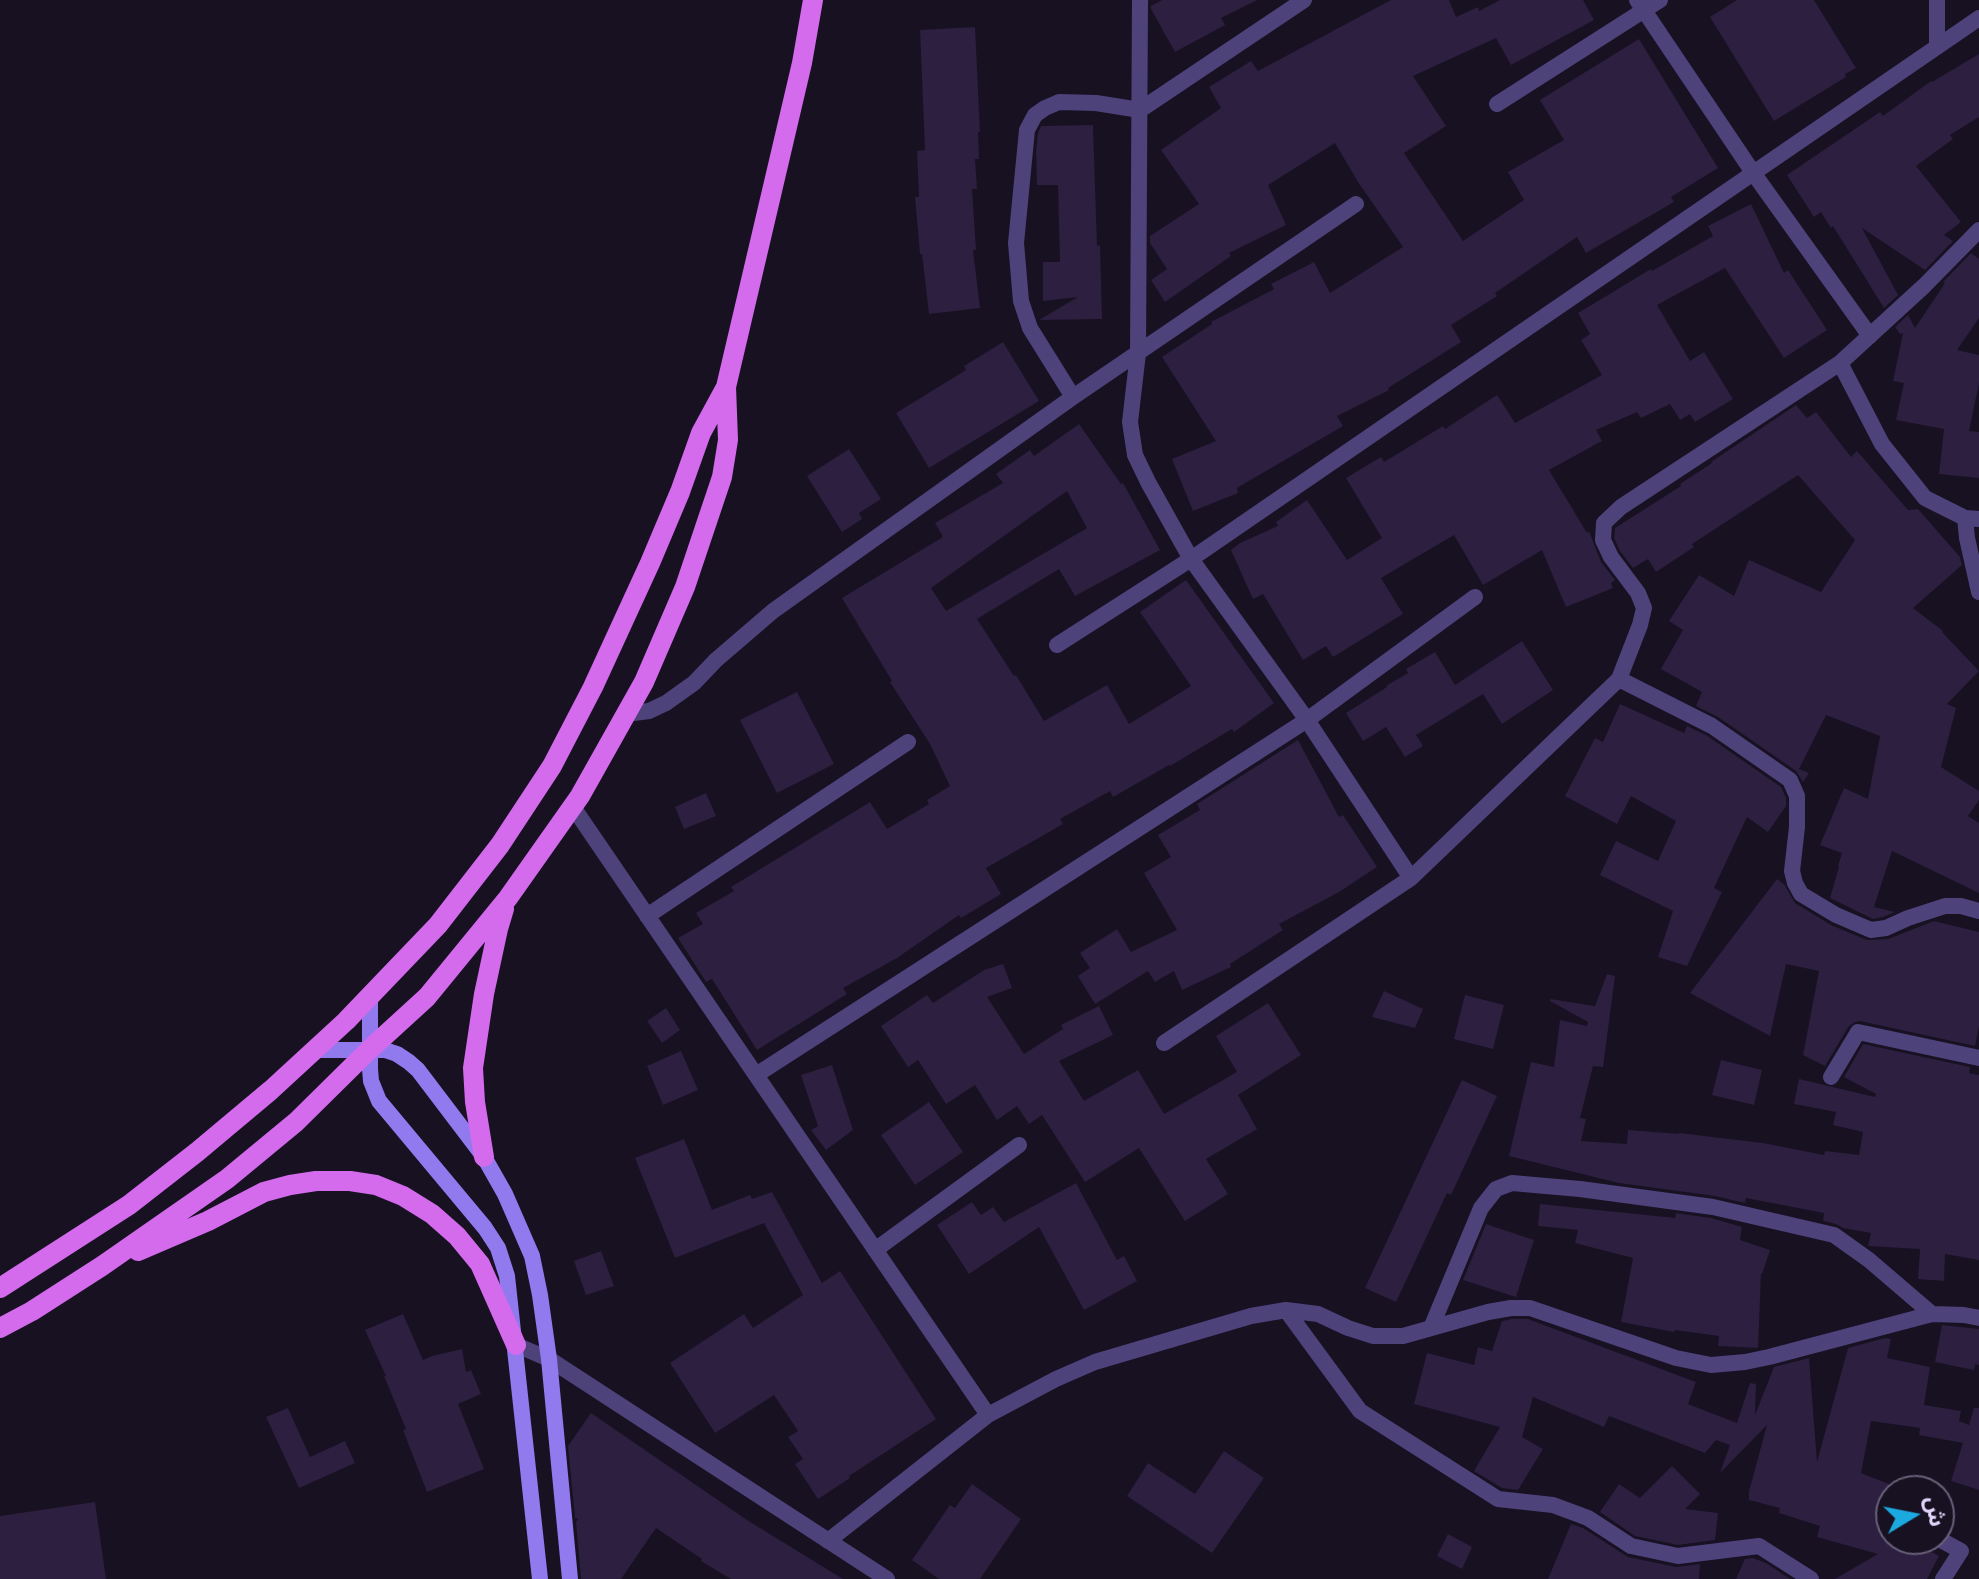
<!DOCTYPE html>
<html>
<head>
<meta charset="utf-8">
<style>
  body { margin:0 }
  #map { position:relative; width:1979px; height:1579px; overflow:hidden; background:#171122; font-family:"Exo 2","Noto Sans Arabic",sans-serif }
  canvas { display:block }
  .north { position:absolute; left:1875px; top:1475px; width:80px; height:80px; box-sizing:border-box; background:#171122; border:2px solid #686078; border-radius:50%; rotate:80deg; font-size:22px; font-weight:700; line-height:32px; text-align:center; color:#e1d6fa }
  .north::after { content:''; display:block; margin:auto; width:28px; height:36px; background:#1ca9e0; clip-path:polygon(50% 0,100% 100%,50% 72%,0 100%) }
</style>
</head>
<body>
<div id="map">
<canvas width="1979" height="1579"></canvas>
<div class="north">ش</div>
</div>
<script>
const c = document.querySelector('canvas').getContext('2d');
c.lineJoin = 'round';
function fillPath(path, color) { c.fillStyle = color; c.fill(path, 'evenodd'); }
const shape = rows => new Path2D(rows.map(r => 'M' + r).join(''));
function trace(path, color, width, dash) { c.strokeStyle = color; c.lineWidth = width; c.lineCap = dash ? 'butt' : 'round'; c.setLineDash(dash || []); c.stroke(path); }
fillPath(shape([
  [1162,0,1257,0,1221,18,1225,25,1175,52,1151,9,1151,6],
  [1391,0,1449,0,1456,17,1478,7,1479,11,1500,0,1583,0,1594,20,1511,65,1496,38,1413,76,1446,126,1404,153,1463,241,1524,200,1508,172,1564,140,1540,100,1639,39,1718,168,1671,197,1674,202,1586,253,1577,237,1495,293,1497,296,1451,325,1461,342,1388,388,1389,390,1337,416,1343,426,1237,488,1238,493,1193,511,1172,459,1216,441,1162,357,1212,324,1211,322,1274,289,1271,284,1314,262,1330,293,1403,247,1358,182,1335,143,1268,185,1286,225,1229,253,1231,256,1165,302,1151,280,1167,269,1150,243,1150,236,1199,204,1161,150,1221,108,1209,87,1251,61,1258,71],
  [1737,0,1814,0,1856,68,1845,74,1846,77,1774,121,1710,17],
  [975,27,980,132,978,132,979,159,975,159,977,189,972,189,976,250,973,250,980,308,929,314,922,254,920,254,915,197,919,197,917,151,925,150,920,30],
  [1979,54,1979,117,1950,135,1953,139,1916,166,1961,222,1944,235,1953,241,1925,270,1862,228,1898,295,1884,308,1833,226,1831,228,1821,212,1814,217,1787,175,1880,112,1883,116,1931,81,1932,82],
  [1093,125,1097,246,1100,245,1102,319,1039,320,1078,297,1043,301,1043,262,1060,262,1058,185,1037,185,1036,152,1038,133,1041,126],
  [1751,204,1784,273,1788,270,1827,330,1784,358,1725,268,1657,305,1690,361,1704,352,1733,399,1695,422,1690,414,1680,420,1670,404,1641,418,1637,412,1596,430,1602,441,1549,470,1587,533,1589,531,1601,562,1615,580,1611,583,1613,588,1566,607,1542,550,1483,585,1454,535,1381,578,1403,614,1333,657,1326,646,1303,660,1263,594,1253,599,1231,550,1240,543,1278,526,1276,522,1307,500,1347,560,1382,538,1346,478,1381,457,1384,462,1443,426,1445,429,1497,395,1515,423,1602,375,1581,340,1590,334,1578,313,1651,269,1652,271,1713,236,1708,226],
  [1971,253,1979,259,1979,318,1957,350,1979,355,1979,383,1969,431,1979,432,1979,478,1939,474,1944,429,1896,420,1904,383,1893,381,1903,333,1900,334,1895,327,1908,315,1915,328,1945,283,1943,282],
  [1003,342,1039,401,929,468,896,413,966,370,964,366],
  [1796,405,1807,418,1816,412,1851,457,1857,451,1908,510,1918,509,1960,557,1962,565,1913,608,1943,631,1942,632,1979,671,1947,704,1956,708,1941,767,1979,791,1979,800,1968,816,1979,823,1979,893,1892,851,1874,907,1895,912,1883,917,1873,919,1830,898,1839,867,1838,866,1842,853,1820,845,1844,788,1868,799,1880,736,1826,715,1799,769,1809,773,1803,782,1796,771,1718,717,1696,706,1702,692,1661,669,1683,630,1669,621,1699,575,1734,596,1749,560,1821,592,1855,540,1798,475,1692,544,1694,547,1656,572,1648,559,1633,568,1620,551,1614,538,1615,528,1681,486,1680,484,1712,463,1711,462],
  [1079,424,1121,484,1123,483,1160,550,1075,596,1059,569,977,619,1014,676,1016,675,1044,721,1107,685,1129,724,1191,686,1140,612,1186,580,1274,703,1234,732,1232,729,1170,766,1169,765,1113,797,1110,791,1060,819,1063,824,986,868,1001,894,961,918,959,915,897,958,843,988,847,994,757,1050,712,979,706,982,678,938,703,924,696,913,734,891,731,887,870,802,887,829,929,804,927,800,950,786,930,744,890,682,892,681,842,598,943,537,935,523,1003,483,996,474,1030,450,1034,456],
  [1067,491,1087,528,946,611,931,588],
  [849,449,881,499,859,513,862,519,842,532,807,476],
  [1522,641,1553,690,1502,724,1483,694,1416,735,1423,746,1405,757,1386,727,1363,741,1346,713,1387,687,1386,686,1408,673,1406,669,1435,652,1455,685],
  [797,692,834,764,777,793,740,720],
  [1620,704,1684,733,1687,726,1706,735,1781,787,1786,798,1786,806,1768,832,1747,817,1714,888,1722,892,1687,966,1658,957,1673,911,1600,875,1616,841,1658,861,1676,821,1631,796,1617,824,1565,796,1595,738,1603,742],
  [1298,740,1339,817,1343,815,1377,867,1339,892,1279,924,1283,930,1230,964,1231,967,1182,990,1174,971,1155,982,1148,971,1095,1004,1078,976,1090,968,1080,953,1117,929,1131,952,1177,930,1144,873,1171,857,1158,835,1200,810,1197,804],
  [706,793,716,816,684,829,675,807],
  [1777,879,1784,884,1795,903,1831,925,1867,940,1888,939,1934,921,1979,932,1979,1026,1975,1046,1860,1021,1855,1022,1849,1026,1825,1066,1803,1055,1819,971,1786,964,1770,1036,1690,993],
  [1003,964,1012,988,987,997,1024,1054,1063,1029,1061,1025,1099,1006,1113,1035,1059,1061,1084,1101,1138,1070,1164,1114,1237,1072,1216,1036,1268,1003,1301,1055,1238,1095,1257,1129,1206,1159,1228,1194,1185,1221,1139,1148,1085,1182,1042,1115,1029,1124,1017,1106,997,1120,975,1085,946,1104,918,1060,908,1067,881,1026,927,995,933,1003,984,970],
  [1607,974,1615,976,1603,1067,1593,1066,1580,1118,1586,1119,1581,1141,1627,1144,1628,1130,1679,1134,1679,1133,1763,1143,1824,1155,1825,1151,1859,1155,1863,1132,1833,1125,1836,1112,1794,1104,1799,1079,1875,1097,1876,1094,1844,1077,1863,1044,1970,1067,1969,1073,1979,1075,1979,1260,1945,1254,1944,1281,1918,1279,1920,1249,1868,1246,1871,1233,1843,1228,1836,1224,1823,1221,1824,1213,1746,1198,1745,1203,1715,1196,1619,1183,1509,1156,1531,1062,1554,1067,1560,1020,1587,1026,1588,1022,1550,1001,1550,999,1595,1006],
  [1384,991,1423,1009,1415,1028,1372,1017],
  [1465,995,1504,1005,1493,1049,1454,1039],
  [666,1008,680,1030,662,1043,647,1021],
  [681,1051,698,1090,663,1105,647,1066],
  [1721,1060,1762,1070,1754,1105,1712,1095],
  [832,1065,853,1130,826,1150,811,1130,818,1126,801,1075],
  [1462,1080,1497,1096,1451,1195,1447,1193,1396,1302,1365,1288],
  [929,1102,963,1152,915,1185,881,1135],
  [684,1139,712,1210,750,1195,752,1199,772,1192,822,1283,840,1271,936,1419,849,1476,850,1478,818,1499,795,1464,803,1459,788,1437,798,1431,774,1395,715,1433,670,1363,744,1314,753,1328,803,1295,764,1223,675,1258,635,1158],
  [1076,1183,1117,1260,1124,1256,1137,1281,1084,1310,1039,1227,969,1274,937,1225,972,1202,981,1215,993,1207,1004,1222],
  [1540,1204,1675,1218,1676,1213,1711,1218,1742,1227,1740,1240,1770,1250,1762,1274,1761,1273,1758,1348,1718,1346,1719,1336,1675,1330,1674,1332,1621,1322,1633,1258,1575,1243,1578,1230,1538,1226],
  [1486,1224,1534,1240,1516,1297,1463,1280],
  [601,1251,614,1286,586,1295,574,1261],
  [403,1314,423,1360,432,1356,462,1349,466,1372,471,1370,481,1394,458,1404,484,1469,427,1492,403,1430,406,1429,384,1376,386,1376,365,1330],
  [1512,1319,1528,1319,1696,1382,1688,1404,1737,1423,1750,1383,1756,1384,1755,1415,1774,1367,1809,1358,1817,1462,1848,1348,1885,1338,1891,1339,1887,1358,1930,1367,1924,1405,1961,1411,1959,1421,1969,1425,1974,1408,1979,1408,1979,1490,1951,1481,1963,1443,1919,1435,1920,1428,1871,1421,1861,1473,1889,1484,1875,1521,1891,1530,1891,1539,1908,1539,1939,1556,1927,1579,1835,1579,1878,1554,1817,1537,1820,1526,1779,1513,1780,1508,1749,1500,1749,1491,1767,1425,1720,1473,1730,1445,1716,1440,1705,1453,1609,1416,1604,1427,1533,1397,1522,1437,1543,1449,1518,1490,1502,1488,1474,1471,1500,1427,1414,1404,1427,1353,1474,1365,1478,1347,1492,1351,1502,1321],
  [1942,1325,1979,1329,1979,1365,1975,1364,1974,1370,1935,1362],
  [288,1408,310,1457,345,1441,355,1463,299,1488,266,1417],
  [591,1413,747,1520,843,1579,731,1579,701,1561,702,1559,656,1528,621,1579,581,1579,576,1522,578,1519,575,1518,568,1446],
  [1224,1451,1264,1478,1212,1553,1127,1496,1148,1463,1195,1494],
  [1672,1466,1700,1494,1685,1509,1718,1513,1715,1540,1678,1545,1635,1536,1600,1512,1619,1484,1640,1498],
  [972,1484,1021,1519,980,1579,939,1579,912,1560,950,1505,955,1508],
  [95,1502,106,1579,0,1579,0,1516],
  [1571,1524,1583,1528,1628,1557,1676,1567,1700,1564,1699,1579,1548,1579],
  [1448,1534,1472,1547,1462,1569,1437,1556],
  [1753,1558,1766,1563,1790,1579,1736,1579,1745,1559]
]), '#2c1f40');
trace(shape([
  [1140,0,1138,353,1130,422,1135,455,1148,482,1191,559,1307,720,1411,878],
  [1637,0,1754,174,1870,336],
  [1937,0,1937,47],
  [1497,104,1660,0],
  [1840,363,1882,444,1925,498,1965,518,1979,519],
  [1073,397,1030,328,1021,301,1016,243,1027,130,1035,115,1045,108,1059,102,1096,103,1140,110,1304,0],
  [1965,518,1967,538,1979,592],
  [1057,645,1191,559,1979,18],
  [1619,679,1712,726,1790,780,1797,796,1797,827,1792,871,1795,883,1801,894,1836,915,1871,930,1886,928,1908,918,1945,906,1961,906,1979,911],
  [626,714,649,711,666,703,694,683,716,660,773,611,1073,397,1356,204],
  [573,807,988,1415],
  [647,916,908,742],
  [1164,1043,1411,878,1619,679,1640,625,1644,608,1638,593,1611,557,1603,540,1604,523,1621,507,1840,363,1924,286,1979,230],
  [756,1075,1307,720,1475,597],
  [1831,1077,1858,1032,1979,1058],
  [875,1250,1019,1145],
  [1286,1310,1360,1411,1498,1499,1553,1505,1588,1518,1631,1546,1678,1556,1759,1546,1811,1579],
  [1431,1328,1481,1208,1496,1189,1512,1183,1580,1189,1713,1207,1834,1235,1869,1260,1932,1314],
  [516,1345,549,1359,887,1579],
  [1939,1539,1961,1551,1943,1579],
  [828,1541,988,1415,1056,1379,1095,1362,1251,1316,1286,1310,1318,1314,1348,1328,1373,1336,1403,1336,1488,1312,1511,1308,1530,1308,1676,1358,1711,1365,1745,1362,1769,1357,1932,1314,1964,1315,1979,1318]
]), '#4e427b', 16);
trace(shape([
  [370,997,370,1069,371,1081,379,1101,485,1228,498,1248,507,1276,540,1579],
  [314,1050,385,1050,397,1054,409,1062,418,1070,484,1157,505,1194,532,1256,540,1295,549,1359,570,1579]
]), '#9179ee', 16);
trace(shape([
  [484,1157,475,1102,473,1068,484,994,498,929,504,909],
  [138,1251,208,1221,264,1192,290,1185,316,1181,350,1181,376,1185,403,1196,432,1214,457,1236,480,1264,516,1345],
  [0,1288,129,1205,197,1152,271,1090,346,1021,438,925,500,845,552,766,593,687,650,563,680,492,701,433,726,387,802,63,813,0],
  [0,1328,32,1311,102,1266,227,1179,296,1122,369,1050,427,997,508,898,580,796,644,682,685,587,722,477,728,440,726,387]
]), '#d36bec', 20);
</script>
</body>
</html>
